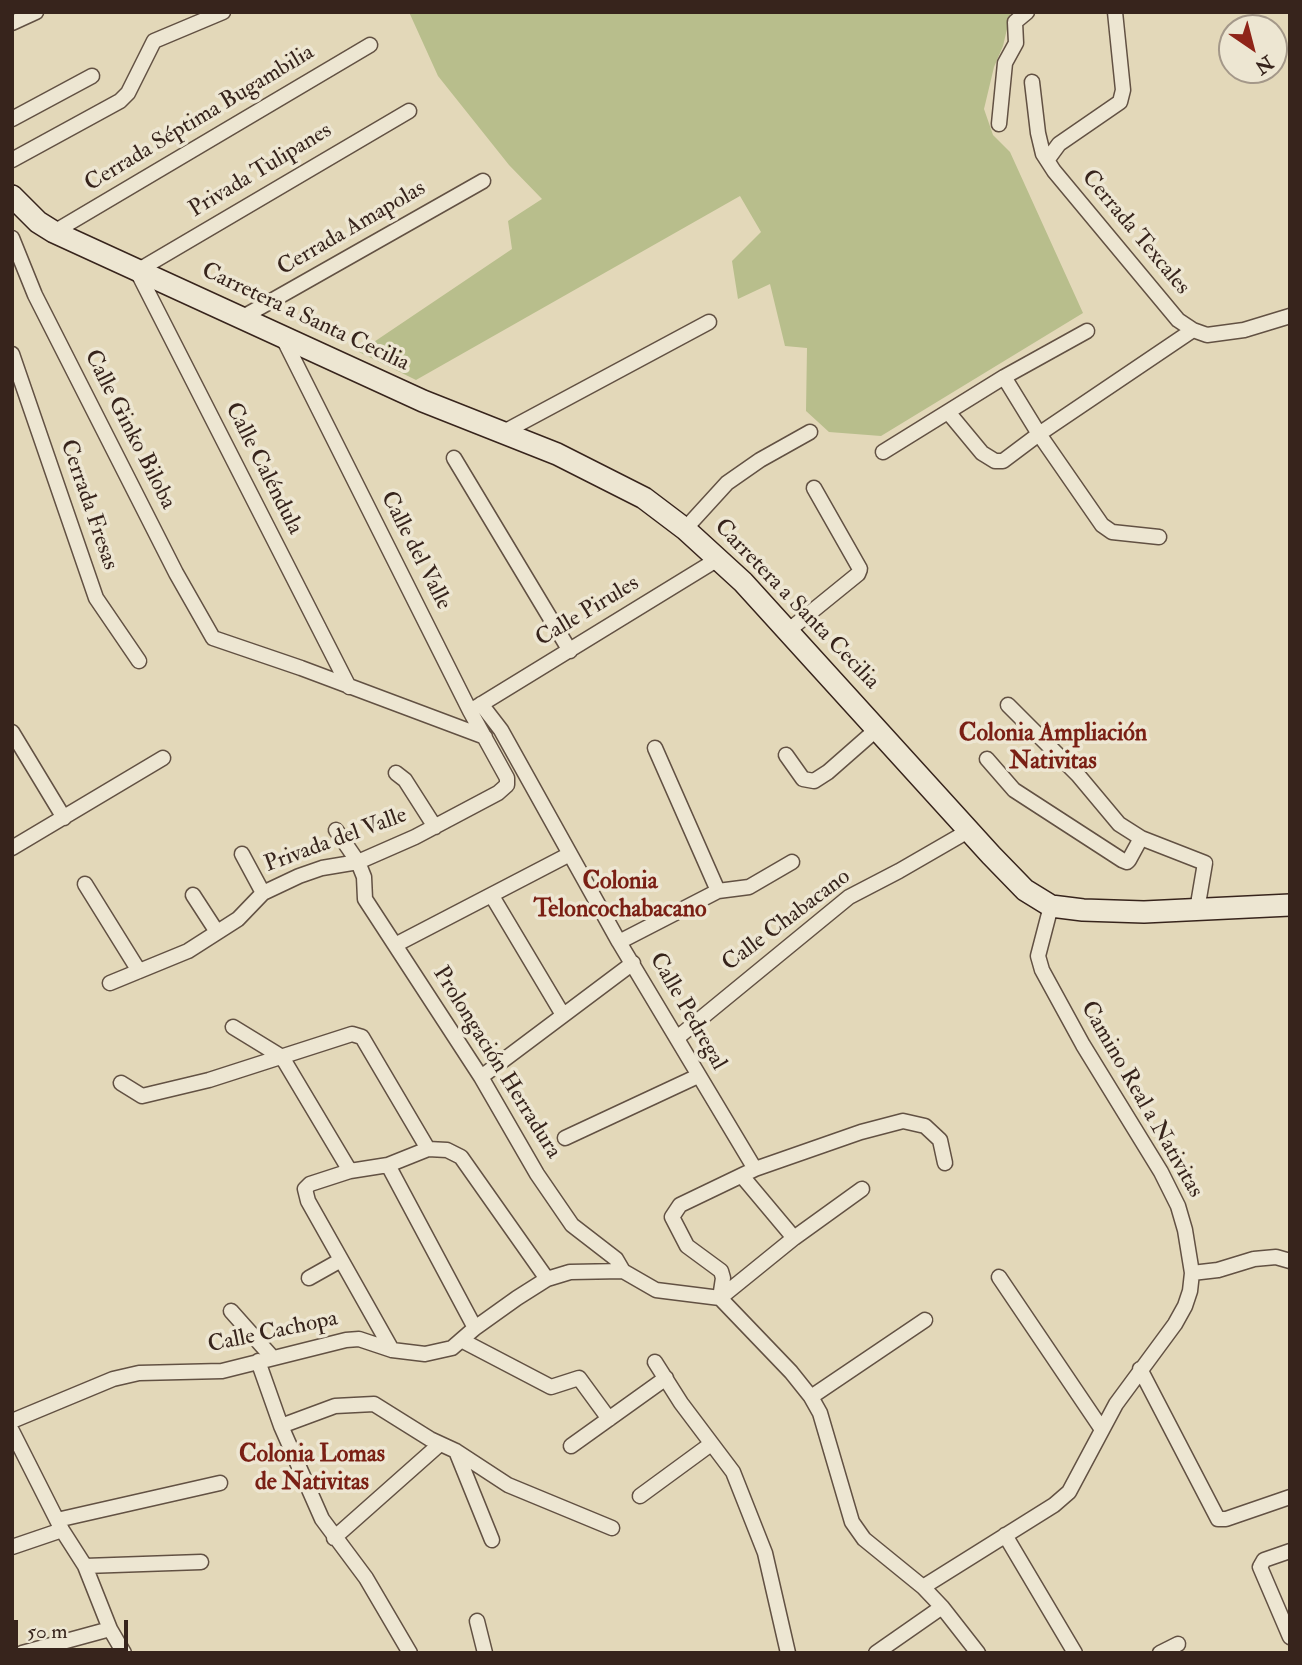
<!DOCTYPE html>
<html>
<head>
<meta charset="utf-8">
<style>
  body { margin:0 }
  #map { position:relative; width:1302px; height:1665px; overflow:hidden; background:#e3d8b9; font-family:"IM FELL Double Pica",serif }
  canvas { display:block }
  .frame { position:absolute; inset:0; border:14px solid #37241c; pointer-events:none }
  .north { position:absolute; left:1218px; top:14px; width:70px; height:70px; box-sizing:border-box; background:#ede6d2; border:2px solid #a49889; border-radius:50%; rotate:145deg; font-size:19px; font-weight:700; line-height:28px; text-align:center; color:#37241c }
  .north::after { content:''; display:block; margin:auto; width:24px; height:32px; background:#8f2418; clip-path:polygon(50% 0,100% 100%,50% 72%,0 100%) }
  .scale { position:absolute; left:14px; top:1620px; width:114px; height:32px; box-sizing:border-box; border:4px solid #37241c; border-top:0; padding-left:9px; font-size:21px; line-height:24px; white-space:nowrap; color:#37241c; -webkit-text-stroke:5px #ede6d2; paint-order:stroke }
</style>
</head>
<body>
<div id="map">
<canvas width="1302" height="1665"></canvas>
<div class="frame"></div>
<div class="north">N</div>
<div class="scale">50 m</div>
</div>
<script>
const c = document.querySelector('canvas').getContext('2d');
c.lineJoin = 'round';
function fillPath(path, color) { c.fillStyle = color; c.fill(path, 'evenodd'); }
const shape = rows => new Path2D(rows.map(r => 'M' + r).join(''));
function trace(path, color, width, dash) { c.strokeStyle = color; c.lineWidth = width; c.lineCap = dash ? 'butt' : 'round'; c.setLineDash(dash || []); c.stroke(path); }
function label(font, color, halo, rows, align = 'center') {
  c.font = font + ' "IM FELL Double Pica",serif'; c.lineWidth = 7; c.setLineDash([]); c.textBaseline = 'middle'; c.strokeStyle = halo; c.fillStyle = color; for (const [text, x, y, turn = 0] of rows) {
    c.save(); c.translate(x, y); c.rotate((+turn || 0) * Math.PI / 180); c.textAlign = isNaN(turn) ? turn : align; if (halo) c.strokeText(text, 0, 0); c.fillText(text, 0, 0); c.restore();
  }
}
fillPath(shape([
  [409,12,1011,12,1003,46,994,67,984,109,993,135,1010,152,1083,313,881,436,829,432,806,411,807,348,785,346,770,284,738,299,732,261,761,232,740,196,416,380,359,352,512,249,508,221,542,199,509,165,438,76]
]), '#b8be8c');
const street = shape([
  [12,23,36,12],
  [1032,82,1038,133,1043,154,1054,171,1178,320,1193,330,1207,335,1244,330,1290,316],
  [12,119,92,76],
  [999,124,1005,63,1016,43,1015,22,1027,12],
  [1048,159,1059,144,1120,102,1123,90,1115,12],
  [12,160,120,101,128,93,154,41,223,12],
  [54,232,370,45],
  [12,238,35,295,176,573,213,638,301,668,485,737],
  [243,317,483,181],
  [12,354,96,598,139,661],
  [1004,377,1039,434,1193,330],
  [948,412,982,453,995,461,1003,461,1039,434,1102,525,1112,532,1159,537],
  [502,433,709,322],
  [883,452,1004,377,1087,331],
  [454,458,570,651],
  [685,529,727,483,760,460,810,432],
  [789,630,858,574,860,569,814,488],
  [349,687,137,271,409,111],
  [481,704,501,730,619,942,755,1169,680,1205,672,1217,687,1246,721,1271,723,1278,720,1298],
  [1008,705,1078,775,1119,824,1141,838,1205,863,1197,910],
  [475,708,718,559],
  [12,732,64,818],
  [655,748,718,891],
  [786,755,803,779,814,781,828,772,877,729],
  [987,759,1014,790,1122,860,1127,862,1129,860,1141,838],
  [396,773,405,780,435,827],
  [336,830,358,862,364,877,365,899,481,1077,537,1174,572,1225,616,1259,623,1271],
  [12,848,163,758],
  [242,854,263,893],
  [85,884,139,971],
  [193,895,217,932],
  [492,896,563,1015],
  [619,942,718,891,749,887,792,862],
  [395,945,570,854],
  [110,983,188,951,238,919,263,893,299,876,322,868,358,862,415,837,498,793,507,785,507,778,470,711,282,336],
  [233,1027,282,1057,350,1171],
  [677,1038,849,897,899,871,970,830],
  [481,1077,633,963],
  [121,1083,142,1096,209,1080,352,1034,362,1037,428,1149,447,1150,461,1157,547,1279],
  [565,1138,698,1076],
  [388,1165,475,1328],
  [755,1169,861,1132,903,1121,925,1126,940,1140,945,1163],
  [742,1176,794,1238],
  [1192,1273,1218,1270,1254,1259,1276,1257,1290,1261],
  [999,1277,1101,1428],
  [309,1278,341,1260],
  [720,1298,794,1238,862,1189],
  [231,1311,272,1357],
  [463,1341,551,1387,579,1378,609,1419],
  [392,1350,308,1201,305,1189,310,1184,350,1171,388,1165,428,1149],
  [258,1361,281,1426,322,1519,366,1578,410,1653],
  [655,1362,681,1403,733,1472,765,1553,788,1653],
  [1140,1369,1218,1519,1226,1519,1290,1497],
  [811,1397,925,1320],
  [12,1421,113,1379,139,1373,222,1371,346,1340,359,1339,392,1350,425,1354,452,1348,475,1328,517,1298,547,1279,570,1272,623,1271,656,1290,720,1298,791,1372,811,1397,820,1413,852,1522,864,1539,923,1587,942,1607,978,1653],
  [281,1426,335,1406,374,1404,430,1439,456,1451,508,1485,612,1528],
  [12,1431,62,1530,85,1566,110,1629,124,1653],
  [571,1446,666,1378],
  [456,1451,492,1540],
  [640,1496,711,1444],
  [57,1520,220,1483],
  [1005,1535,1075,1653],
  [334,1538,440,1444],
  [12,1547,62,1530],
  [1290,1551,1264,1560,1260,1567,1290,1637],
  [85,1566,201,1562],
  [923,1587,1054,1505,1069,1492,1116,1404,1175,1324,1185,1306,1190,1291,1192,1273,1185,1230,1178,1206,1161,1172,1083,1045,1042,970,1038,956,1051,906],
  [477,1621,485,1653],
  [22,1653,110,1629],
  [876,1653,942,1607],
  [1160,1653,1178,1644]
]);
const secondary = shape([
  [12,196,38,222,54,232,423,401,557,454,644,498,685,529,743,582,991,855,1025,890,1051,906,1083,910,1144,912,1290,905]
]);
trace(street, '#625143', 17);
trace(secondary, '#37241c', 24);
trace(street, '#ede6d2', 14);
trace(secondary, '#ede6d2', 21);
label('23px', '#37241c', '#ede6d2', [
  ["Cerrada Séptima Bugambilia",200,119,-31],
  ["Privada Tulipanes",261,171,-31],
  ["Cerrada Amapolas",352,229,-30],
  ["Cerrada Texcales",1135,233,50],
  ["Carretera a Santa Cecilia",305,318,25],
  ["Calle Ginko Biloba",129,430,63],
  ["Calle Caléndula",263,469,63],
  ["Cerrada Fresas",88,505,71],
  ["Calle del Valle",415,551,63],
  ["Carretera a Santa Cecilia",796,605,46],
  ["Calle Pirules",588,612,-31],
  ["Privada del Valle",336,841,-20],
  ["Calle Chabacano",787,921,-37],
  ["Calle Pedregal",687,1012,60],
  ["Prolongación Herradura",496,1063,58],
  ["Camino Real a Nativitas",1141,1100,60],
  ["Calle Cachopa",273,1333,-12]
]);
label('bold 24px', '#7a1f14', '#ede6d2', [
  ["Colonia Ampliación",1053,735],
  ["Nativitas",1053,763],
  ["Colonia",620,883],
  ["Teloncochabacano",620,911],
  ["Colonia Lomas",312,1456],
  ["de Nativitas",312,1484]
]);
</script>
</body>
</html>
